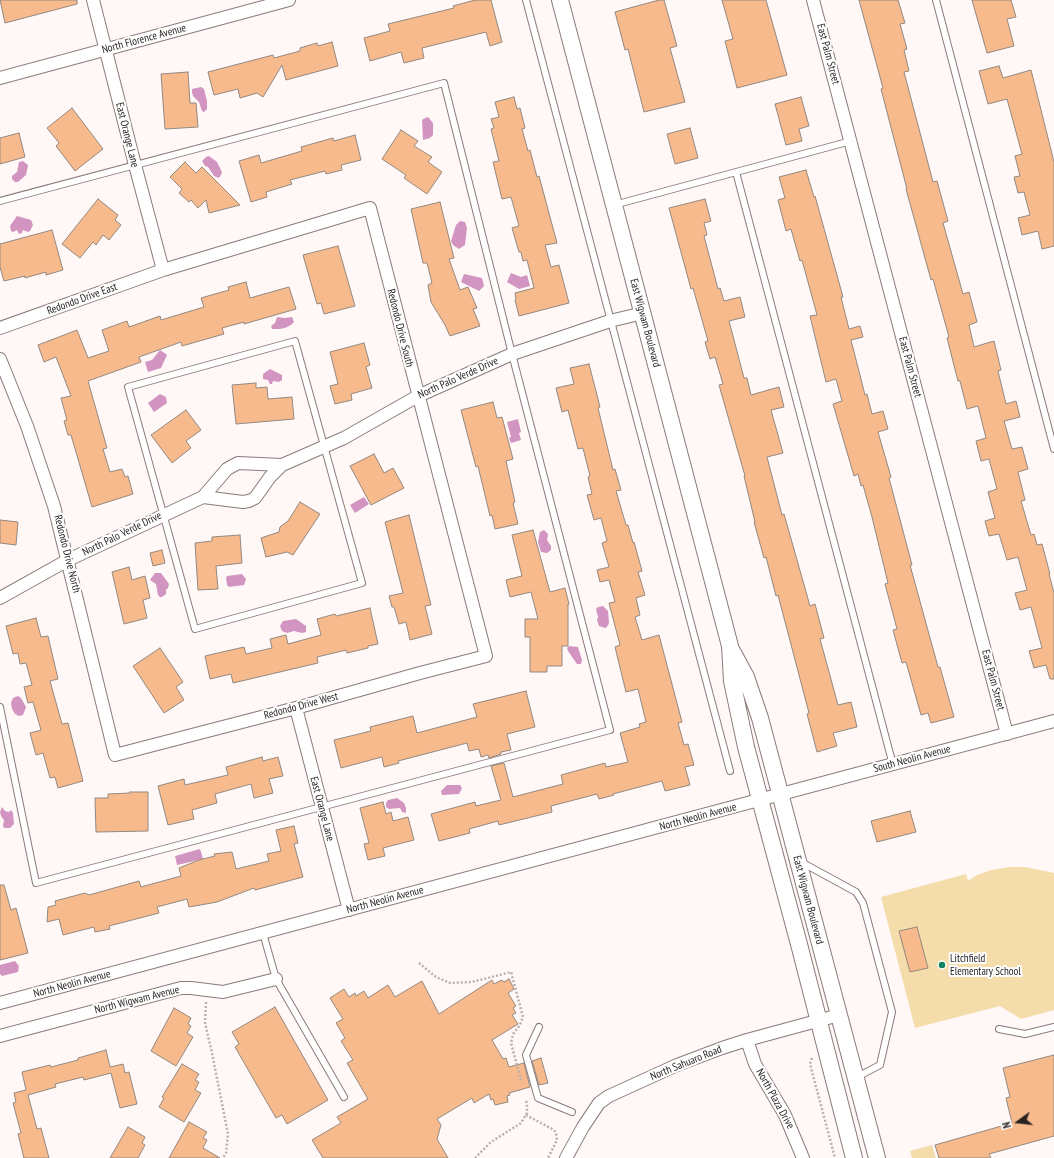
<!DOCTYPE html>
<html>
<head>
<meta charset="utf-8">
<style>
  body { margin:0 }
  #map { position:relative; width:1054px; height:1158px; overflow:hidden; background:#fff8f7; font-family:"PT Sans Narrow",sans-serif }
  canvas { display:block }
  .north { position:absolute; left:998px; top:1102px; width:40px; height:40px; -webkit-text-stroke:3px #fff; paint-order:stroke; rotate:255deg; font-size:11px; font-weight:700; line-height:16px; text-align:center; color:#282221 }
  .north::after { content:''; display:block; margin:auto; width:14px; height:18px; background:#282221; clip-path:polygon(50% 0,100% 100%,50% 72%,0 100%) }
</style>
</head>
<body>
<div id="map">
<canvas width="1054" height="1158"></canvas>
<div class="north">N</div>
</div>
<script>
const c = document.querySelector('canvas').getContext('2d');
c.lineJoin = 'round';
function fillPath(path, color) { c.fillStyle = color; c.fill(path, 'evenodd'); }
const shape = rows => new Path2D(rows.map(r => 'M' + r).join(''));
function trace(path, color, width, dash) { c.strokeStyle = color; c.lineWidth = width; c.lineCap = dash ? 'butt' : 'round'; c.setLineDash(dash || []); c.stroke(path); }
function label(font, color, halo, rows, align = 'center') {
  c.font = font + ' "PT Sans Narrow",sans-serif'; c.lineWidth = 4; c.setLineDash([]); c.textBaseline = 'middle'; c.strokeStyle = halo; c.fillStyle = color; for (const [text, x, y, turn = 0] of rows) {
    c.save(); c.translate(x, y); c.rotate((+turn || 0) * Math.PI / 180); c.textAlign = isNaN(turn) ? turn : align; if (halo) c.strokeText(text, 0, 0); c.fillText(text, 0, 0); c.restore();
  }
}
fillPath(shape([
  [1009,867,1025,867,1054,873,1054,1010,1021,1019,1000,1006,915,1028,881,897,966,874,968,881,977,875,991,870],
  [932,1145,936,1158,912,1158,910,1151]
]), '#f5ddab');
fillPath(shape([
  [201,87,204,89,207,101,207,109,204,112,202,111,199,102,193,96,192,92,192,89],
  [428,117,433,123,433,135,430,138,423,140,422,120,425,118],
  [209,156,217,162,221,170,222,173,219,178,214,176,208,167,205,166,202,161,206,157],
  [23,161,28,165,26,175,18,182,15,182,12,179,12,176,17,172,19,162],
  [17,216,31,220,33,225,30,231,28,232,23,230,22,233,19,234,17,230,13,232,11,231,10,226],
  [460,221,465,222,467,228,465,245,459,249,453,245,451,241,456,225],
  [511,273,521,277,527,275,530,286,519,289,507,282],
  [464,274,482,278,484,286,479,291,461,282],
  [277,317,285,318,292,317,294,322,291,325,285,328,279,329,272,329,271,326,275,323],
  [160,350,167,355,161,368,148,372,145,362,152,360],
  [270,369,282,375,282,380,279,382,273,381,272,384,270,384,268,380,263,379,263,374],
  [160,394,166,397,167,403,154,412,148,403],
  [518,419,521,432,519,433,521,440,511,443,509,438,511,437,507,422],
  [364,497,369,504,355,513,350,505],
  [544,530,548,534,547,540,551,546,551,550,547,553,541,552,538,542,540,532],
  [155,573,161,573,169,584,168,588,166,590,166,594,162,597,160,597,158,595,156,584,150,580],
  [242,574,246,579,244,585,229,587,227,585,226,578,227,576],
  [603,606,608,611,609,623,607,627,605,628,599,626,597,620,598,617,596,609,598,607],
  [296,619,306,626,306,632,302,633,294,631,287,633,282,631,280,626,283,621],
  [569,646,578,647,582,660,581,664,577,664,568,651,567,648],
  [18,696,21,698,26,707,23,715,19,716,15,714,12,709,11,703,13,698],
  [447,785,460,785,462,788,459,794,442,795,441,791],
  [397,798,404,803,406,808,406,813,402,812,400,808,389,809,386,807,386,803,388,800],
  [2,807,5,811,9,812,11,810,13,813,14,824,10,828,4,828,3,826,4,820,1,816,0,812],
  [200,849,203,859,177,865,175,856],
  [15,961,19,966,18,972,2,976,0,974,0,965]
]), '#d294c0');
const building = shape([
  [0,0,77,0,77,4,5,23,0,0],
  [475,0,491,0,502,42,490,46,486,32,422,48,424,58,404,63,401,52,370,61,364,38,390,31,388,24,454,8,453,6,475,0],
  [659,0,664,0,677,46,670,48,685,102,644,112,628,49,625,50,615,12,659,0],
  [722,0,766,0,787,75,737,88,725,41,733,39,722,0],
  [859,0,898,0,905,23,900,24,907,49,904,50,909,71,904,72,933,182,937,181,948,221,943,223,963,294,969,292,977,322,969,325,974,347,994,341,1001,370,998,371,1006,404,1016,401,1020,417,1004,421,1012,449,1022,447,1028,469,1018,472,1025,500,1021,501,1031,535,1034,534,1037,545,1042,544,1050,574,1049,574,1054,593,1054,679,1050,679,1046,665,1034,668,1029,651,1042,648,1031,607,1020,610,1015,593,1027,590,1018,557,1007,560,999,534,989,536,985,521,995,518,988,492,997,489,989,459,981,461,976,441,986,438,978,406,967,409,960,381,958,381,947,338,949,337,933,279,931,280,906,189,907,189,881,89,883,88,859,0],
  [972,0,1011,0,1016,17,1007,19,1014,46,987,53,972,0],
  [332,42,338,66,286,80,282,65,263,97,257,93,240,98,238,89,214,95,208,72,273,55,274,58,300,51,300,48,317,43,318,46,332,42],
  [999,66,1003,78,1031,70,1054,162,1054,246,1042,249,1038,231,1022,235,1018,218,1030,215,1024,192,1018,193,1014,177,1020,176,1015,156,1022,154,1007,99,988,104,979,71,999,66],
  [188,72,190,103,196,103,198,127,165,129,161,74,188,72],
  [514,97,517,109,520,108,525,128,522,129,528,151,530,150,537,177,539,176,557,243,545,245,551,267,559,265,569,303,519,316,515,300,516,299,515,293,534,288,527,260,523,261,521,252,519,252,512,228,519,226,511,197,502,199,493,162,499,161,491,129,494,128,491,119,499,117,495,102,514,97],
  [801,97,809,126,799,129,802,141,786,145,775,104,801,97],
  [72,108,103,149,75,171,56,146,59,143,47,128,72,108],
  [690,128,698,158,675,164,667,134,690,128],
  [401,130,418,141,414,146,432,157,428,162,442,172,427,194,404,178,406,175,382,159,401,130],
  [19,133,25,157,0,164,0,138,19,133],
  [355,135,361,160,341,165,342,170,326,174,325,171,290,180,292,184,266,192,267,197,251,202,239,161,259,155,261,163,302,151,301,147,333,138,334,141,355,135],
  [185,162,196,173,202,167,240,205,209,213,206,200,198,208,191,200,189,202,179,193,182,189,170,177,185,162],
  [806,170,814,197,815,196,843,297,841,297,849,329,860,326,863,337,851,340,865,395,867,394,872,414,883,411,888,429,878,432,891,477,889,478,912,565,910,565,938,667,940,667,954,717,931,723,928,713,921,715,906,662,902,663,893,630,897,629,885,584,888,583,872,517,863,485,861,486,858,474,854,476,833,404,842,401,836,379,826,382,810,316,817,315,802,260,800,261,791,229,786,231,778,200,785,198,779,177,806,170],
  [98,199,118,215,115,220,121,225,109,240,103,235,96,245,93,242,80,258,62,244,98,199],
  [705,199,711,221,704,223,707,235,704,236,718,289,720,288,724,301,740,297,745,317,729,321,744,378,747,378,751,395,779,387,784,407,771,410,783,453,767,457,782,515,784,514,810,606,815,604,824,638,820,639,838,705,851,702,857,727,833,733,837,746,817,752,807,714,809,713,778,595,776,596,766,557,764,558,754,522,755,522,744,476,745,476,719,385,723,384,715,357,710,359,705,342,708,341,693,288,691,289,669,208,705,199],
  [440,202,454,258,449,259,460,290,468,287,477,308,473,309,480,326,450,336,445,325,431,302,428,285,432,283,427,263,423,263,411,209,440,202],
  [52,230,63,270,46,275,46,272,25,278,25,276,4,281,0,267,0,244,52,230],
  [338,246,355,306,324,314,321,303,317,304,303,255,338,246],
  [246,282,250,298,289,287,296,309,244,324,244,322,222,328,224,334,182,346,181,342,139,357,141,362,88,381,107,448,103,449,110,472,122,469,125,477,128,476,133,494,92,507,71,435,68,435,64,421,67,420,61,398,71,396,56,357,44,362,38,345,77,330,88,358,109,351,102,330,127,321,129,327,160,316,161,320,204,307,201,298,229,290,228,287,246,282],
  [364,343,370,365,366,367,372,388,351,394,352,400,335,404,330,386,338,384,330,352,364,343],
  [589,364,600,407,598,408,613,470,615,469,621,490,616,491,626,525,628,525,633,543,634,542,642,571,638,572,645,595,636,598,640,615,635,617,642,640,659,635,682,722,678,723,684,745,688,744,694,765,685,767,690,785,665,791,662,781,613,794,614,795,599,799,597,794,551,806,552,812,499,825,498,821,469,829,470,833,439,841,431,814,475,802,476,806,501,800,491,766,504,763,513,797,563,784,561,775,605,763,606,767,628,762,620,733,640,727,639,724,646,722,638,689,626,692,615,647,620,645,609,603,615,602,609,580,600,582,597,570,609,567,602,543,607,541,601,518,594,520,587,495,592,494,588,477,590,476,583,448,578,449,568,410,562,412,556,388,574,384,570,368,589,364],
  [256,383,256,388,267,387,268,399,292,397,294,419,236,424,232,385,256,383],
  [493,402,497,418,502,417,513,459,506,461,515,502,513,503,518,524,495,529,492,515,490,516,478,466,476,467,461,410,493,402],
  [186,410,201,430,186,441,191,448,172,463,151,435,186,410],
  [374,454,384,473,393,468,404,488,371,505,350,466,374,454],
  [300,502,320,514,293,555,287,552,266,557,261,538,279,532,280,527,288,521,300,502],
  [409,515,431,605,425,606,432,634,410,640,406,622,399,624,394,607,392,607,389,596,403,593,385,522,409,515],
  [0,520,18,522,16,545,0,543,0,520],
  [533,530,550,592,565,588,569,604,568,604,568,646,562,646,562,666,547,666,547,672,530,672,530,637,525,637,525,619,538,619,531,592,510,597,506,580,522,576,512,535,533,530],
  [240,535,242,563,216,566,218,589,198,590,195,543,212,541,212,537,240,535],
  [162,550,165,563,153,566,150,553,162,550],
  [129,567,132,580,145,576,150,598,143,600,147,618,124,624,112,572,129,567],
  [370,608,378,644,368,646,368,648,347,653,346,650,317,657,318,663,233,683,231,674,210,679,205,656,244,647,246,654,272,648,270,639,286,635,288,644,321,635,317,619,335,614,336,616,370,608],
  [36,618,41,637,48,636,58,679,50,681,62,724,68,723,83,781,58,788,55,777,50,778,43,753,36,755,30,733,41,730,33,702,28,703,24,687,32,685,26,663,20,664,18,653,13,654,6,626,36,618],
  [160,648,183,682,176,687,184,700,164,713,133,666,160,648],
  [526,691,535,727,507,734,511,750,501,752,501,754,489,758,488,755,481,757,479,749,469,751,467,743,398,761,399,763,384,767,382,757,341,768,334,740,371,731,370,727,413,716,417,733,477,717,473,704,526,691],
  [262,757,263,761,278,757,283,776,269,779,273,793,254,798,251,784,215,794,217,803,192,810,194,819,168,825,158,786,184,779,185,785,228,775,226,767,262,757],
  [130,792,148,792,148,831,96,832,95,798,108,798,108,794,130,793,130,792],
  [383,802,386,814,391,812,393,821,408,817,414,840,383,848,385,856,368,860,364,844,369,843,360,808,383,802],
  [910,811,916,832,877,842,871,821,910,811],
  [294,826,298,843,294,844,303,877,255,890,254,888,217,902,189,907,187,899,157,907,159,913,109,926,110,929,95,932,94,927,63,935,59,919,47,922,48,907,56,905,55,901,85,893,89,895,139,881,141,887,181,876,179,868,199,860,215,856,214,854,232,852,236,869,269,861,267,854,281,851,276,830,294,826],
  [0,885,4,885,11,910,16,908,28,953,0,960,0,885],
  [917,927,928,968,910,972,899,931,917,927],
  [509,979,514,989,508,993,516,1006,513,1008,516,1013,512,1015,518,1024,492,1040,503,1059,506,1058,509,1067,524,1063,530,1087,509,1093,510,1095,507,1096,508,1102,495,1105,493,1099,491,1100,489,1094,474,1103,472,1098,437,1119,441,1125,437,1139,448,1158,323,1158,312,1140,341,1123,337,1117,368,1099,347,1063,353,1060,341,1041,345,1038,336,1023,343,1019,330,998,344,989,349,997,355,993,356,996,364,991,368,998,388,985,395,997,422,981,439,1014,492,980,494,984,502,980,504,982,509,979],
  [275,1007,328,1100,287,1124,282,1115,276,1118,235,1047,239,1044,232,1032,275,1007],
  [174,1008,191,1018,188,1024,191,1026,187,1033,193,1037,176,1066,151,1051,174,1008],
  [106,1050,110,1067,123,1064,125,1073,129,1072,137,1104,120,1108,111,1073,84,1080,83,1077,55,1084,56,1087,28,1095,37,1129,41,1128,49,1158,24,1158,18,1134,21,1133,13,1103,16,1102,14,1093,26,1090,22,1072,50,1065,51,1067,78,1060,78,1058,106,1050],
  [1054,1055,1054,1136,989,1154,991,1158,939,1158,935,1145,1012,1123,1006,1098,1010,1097,1003,1068,1054,1055],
  [541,1058,548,1083,539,1085,532,1061,541,1058],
  [182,1064,199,1074,195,1080,199,1082,195,1090,201,1093,184,1122,159,1107,164,1098,162,1097,182,1064],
  [189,1122,207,1132,203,1138,207,1140,203,1148,220,1158,169,1158,189,1122],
  [128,1127,145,1137,142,1143,145,1145,138,1158,110,1158,128,1127]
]);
fillPath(building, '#f7ba8c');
trace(building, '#938880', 1);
const service = shape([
  [526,0,730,771],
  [936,0,1054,449],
  [736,172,893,765],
  [0,201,444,83,512,354,610,730,36,883,0,707],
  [614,205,851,141],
  [295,341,362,583,195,629,128,387,295,341],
  [801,862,856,892,863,903,892,1012,880,1065,857,1077],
  [263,933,276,979,344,1097],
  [539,1027,526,1055,538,1098,572,1112],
  [999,1029,1025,1034,1054,1027]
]);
const minor = shape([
  [93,0,135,165,163,270],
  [813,0,1007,734],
  [0,78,289,0],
  [0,328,163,270,370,208,486,656,420,673,296,708,115,755,54,506,27,426,0,359],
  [238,463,282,465,270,477,255,498,249,501,243,502,203,497,227,469,238,463],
  [282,465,344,438,418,396,512,354,610,321,643,313],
  [0,598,68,560,203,497],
  [296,708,349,910],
  [0,1003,1054,721],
  [0,1036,181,988,191,988,223,992,276,979],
  [747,1040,755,1064,785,1115,803,1158],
  [566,1158,583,1127,599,1103,609,1096,677,1065,722,1048,747,1040,839,1015]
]);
const tertiary = shape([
  [560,0,730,646,732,681,746,747,800,948,854,1158],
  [732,651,746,677,760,718,877,1158]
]);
trace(service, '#897b78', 8);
trace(minor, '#897b78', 14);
trace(tertiary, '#897b78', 18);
trace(shape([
  [419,963,436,977,450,983,472,982,511,972,523,1017,520,1025,513,1034,511,1043,521,1080],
  [206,1002,205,1023,212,1053,228,1134,226,1153,223,1158],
  [812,1058,810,1064,835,1158],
  [526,1115,554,1130,556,1133,557,1140,548,1158],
  [475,1158,491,1142,521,1123,527,1113,527,1106,526,1099]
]), '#b7b0af', 2.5, [2, 2]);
trace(service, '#fff', 6);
trace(minor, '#fff', 12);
trace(tertiary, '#fff', 16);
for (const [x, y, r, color] of [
  [942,965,4,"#15825f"]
]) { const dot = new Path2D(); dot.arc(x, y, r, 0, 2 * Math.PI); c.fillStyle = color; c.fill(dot); trace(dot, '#fff', 1.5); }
label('11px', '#282221', '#fff', [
  ["North Florence Avenue",144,39,-15],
  ["East Palm Street",828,54,75],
  ["East Orange Lane",127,135,76],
  ["Redondo Drive East",82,299,-20],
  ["East Wigwam Boulevard",645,323,75],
  ["Redondo Drive South",400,328,76],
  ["East Palm Street",910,367,75],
  ["North Palo Verde Drive",458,378,-24],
  ["North Palo Verde Drive",122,534,-26],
  ["Redondo Drive North",67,554,76],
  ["East Palm Street",993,680,75],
  ["Redondo Drive West",301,706,-15],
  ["South Neolin Avenue",912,759,-15],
  ["East Orange Lane",322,809,75],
  ["North Neolin Avenue",698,817,-15],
  ["North Neolin Avenue",385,900,-15],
  ["East Wigwam Boulevard",808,900,75],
  ["North Neolin Avenue",72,984,-15],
  ["North Wigwam Avenue",137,1000,-14],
  ["North Sahuaro Road",686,1063,-22],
  ["North Plaza Drive",775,1099,61]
]);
label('11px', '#282221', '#fff', [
  ["Litchfield",950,959],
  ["Elementary School",950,972]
], 'left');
</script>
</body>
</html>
